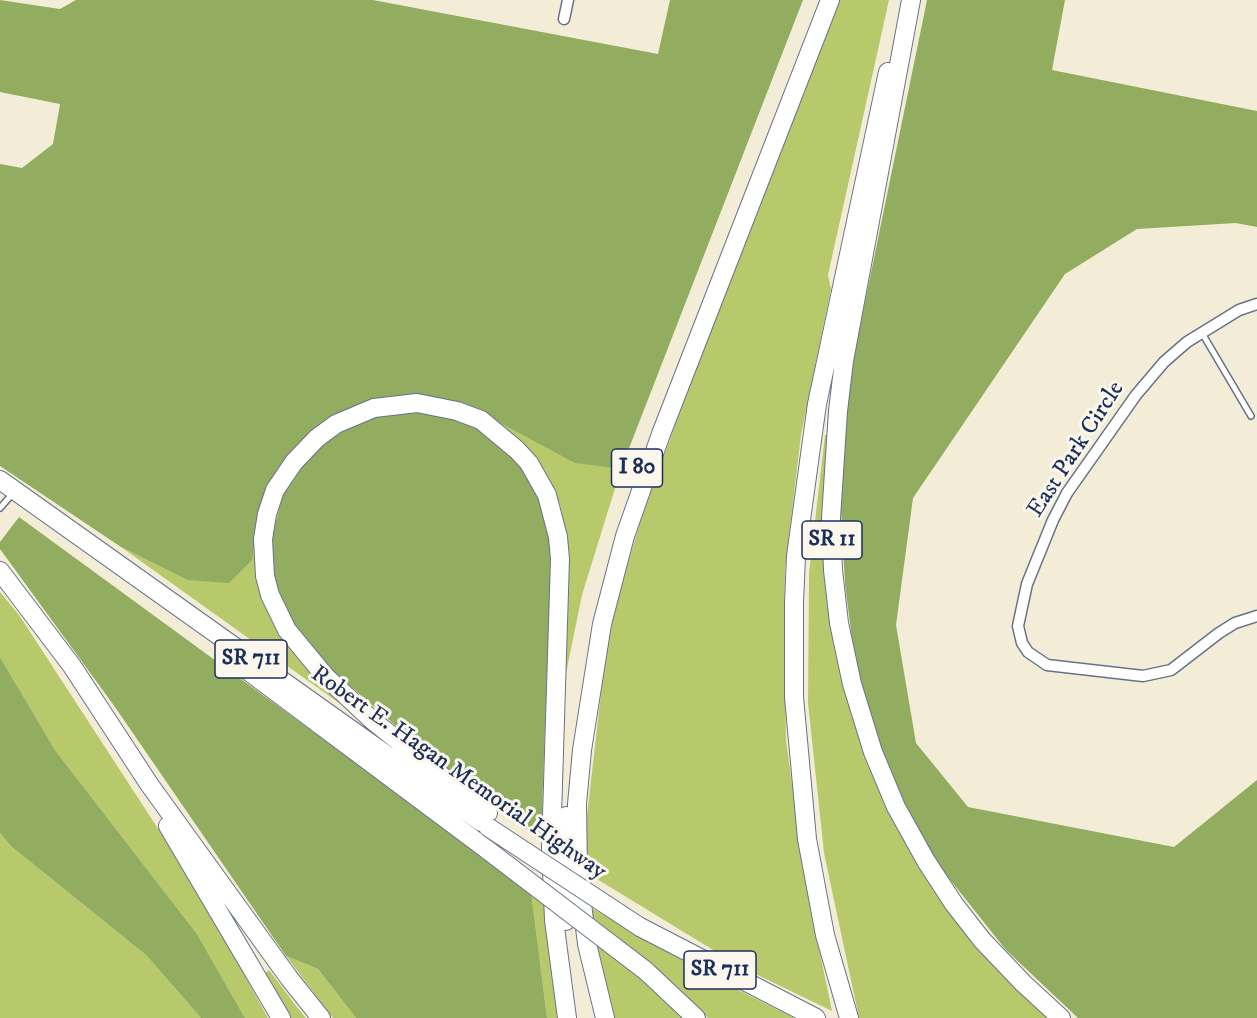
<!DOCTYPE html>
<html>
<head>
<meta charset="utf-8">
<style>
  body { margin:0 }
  canvas { display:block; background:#f3edd8 }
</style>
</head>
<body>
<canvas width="1257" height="1018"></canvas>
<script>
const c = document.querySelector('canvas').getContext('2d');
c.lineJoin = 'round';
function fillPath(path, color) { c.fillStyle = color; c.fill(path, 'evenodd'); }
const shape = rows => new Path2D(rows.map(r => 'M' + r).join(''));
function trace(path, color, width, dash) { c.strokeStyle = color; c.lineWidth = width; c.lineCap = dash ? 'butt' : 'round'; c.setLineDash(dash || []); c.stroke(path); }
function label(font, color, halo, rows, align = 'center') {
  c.font = font + ' "IM FELL DW Pica",serif'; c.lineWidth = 6; c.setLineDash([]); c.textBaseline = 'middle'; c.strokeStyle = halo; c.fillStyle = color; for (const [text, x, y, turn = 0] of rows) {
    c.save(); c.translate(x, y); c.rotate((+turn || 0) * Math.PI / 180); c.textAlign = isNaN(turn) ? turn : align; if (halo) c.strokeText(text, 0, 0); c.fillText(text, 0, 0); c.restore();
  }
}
fillPath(shape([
  [840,0,889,0,828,275,831,289,801,435,785,570,784,615,786,740,805,881,832,1011,741,967,587,873,587,816,604,667,616,604,640,522,685,398],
  [491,418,575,462,621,469,582,595,564,683,568,541,560,505,534,455],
  [825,435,830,435,828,548,888,803,1052,1018,859,1018,824,853,808,703,809,573],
  [256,529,258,565,341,701,339,703,121,547,187,580],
  [0,592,19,615,170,847,215,922,268,1018,245,1018,197,934,55,750,0,657],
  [0,833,12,847,146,955,201,1018,0,1018],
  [531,891,544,901,557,1018,547,1018],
  [590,907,703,972,794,1018,708,1018,646,961,591,916],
  [595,940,666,999,685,1018,614,1018],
  [286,956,318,969,356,1018,333,1018],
  [269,970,297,1007,306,1018,287,1018,262,975]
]), '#b8c96b');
fillPath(shape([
  [0,0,60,9,76,0,373,0,658,54,670,0,803,0,621,469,575,463,491,418,383,399,352,407,324,423,301,441,279,468,256,529,252,560,229,583,187,580,121,547,0,466,0,164,22,168,53,144,60,104,0,92],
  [927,0,1065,0,1052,70,1257,111,1257,227,1236,223,1137,229,1065,274,913,498,896,625,916,743,968,807,1174,847,1257,780,1257,1018,1078,1018,1006,950,940,867,906,807,876,736,856,670,845,584,840,490,850,375],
  [413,411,448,418,476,427,509,451,533,484,547,520,551,556,541,840,443,767,324,663,299,634,277,590,272,562,272,535,284,492,301,464,321,444,349,426,369,417],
  [19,517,531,891,547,1018,356,1018,318,969,286,956,115,707,0,549,0,542],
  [0,657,55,750,197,934,245,1018,201,1018,146,955,12,847,0,833]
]), '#92ad5f');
const service = shape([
  [1202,333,1251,416],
  [0,508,14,492]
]);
const minor = shape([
  [564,19,568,0],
  [1257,304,1239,310,1187,342,1164,362,1136,395,1067,493,1053,520,1027,584,1018,626,1022,643,1028,652,1047,665,1143,676,1171,670,1219,633,1235,623,1257,616]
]);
const motorway = shape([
  [911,0,844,361,838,411,831,518,833,570,839,623,852,684,873,752,896,807,926,861,954,904,982,940,1023,983,1061,1018],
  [0,480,481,822],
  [0,571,72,666,149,784,289,978,321,1018],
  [236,662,489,851],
  [488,813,372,720,325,676,287,630,270,595,265,576,263,539,267,514,275,490,294,462,317,438,336,424,374,408,417,403,457,411,481,420,517,450,529,463,547,495,558,537,560,559,551,848,554,920,567,1018],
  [566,816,566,921],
  [168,826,281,1018],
  [640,927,816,1018],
  [646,971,696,1018],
  [605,1018,587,944,578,871,577,804,582,750,602,624,625,536,661,434,830,0],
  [849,1018,825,935,807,839,794,697,794,603,796,556,817,404,888,72]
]);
trace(service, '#677289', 8);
trace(minor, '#677289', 13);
trace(motorway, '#677289', 20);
trace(service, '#fff', 5);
trace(minor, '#fff', 10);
trace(motorway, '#fff', 18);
const motorwayBridge = shape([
  [488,827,640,927],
  [489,851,646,971]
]);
trace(motorwayBridge, '#677289', 20, []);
trace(motorwayBridge, '#fff', 18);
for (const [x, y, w] of [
  [637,468,51],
  [832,540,60],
  [251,659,72],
  [720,970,72]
]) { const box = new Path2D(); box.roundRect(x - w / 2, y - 19, w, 38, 4.5); c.fillStyle = '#fbf7ec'; c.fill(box); trace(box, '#1b2f5e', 1.5); }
label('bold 22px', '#1b2f5e', null, [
  ["I 80",637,468],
  ["SR 11",832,540],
  ["SR 711",251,659],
  ["SR 711",720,970]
]);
label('24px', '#1b2f5e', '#fbf7ec', [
  ["East Park Circle",1077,450,-57],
  ["Robert E. Hagan Memorial Highway",458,774,35]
]);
</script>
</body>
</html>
